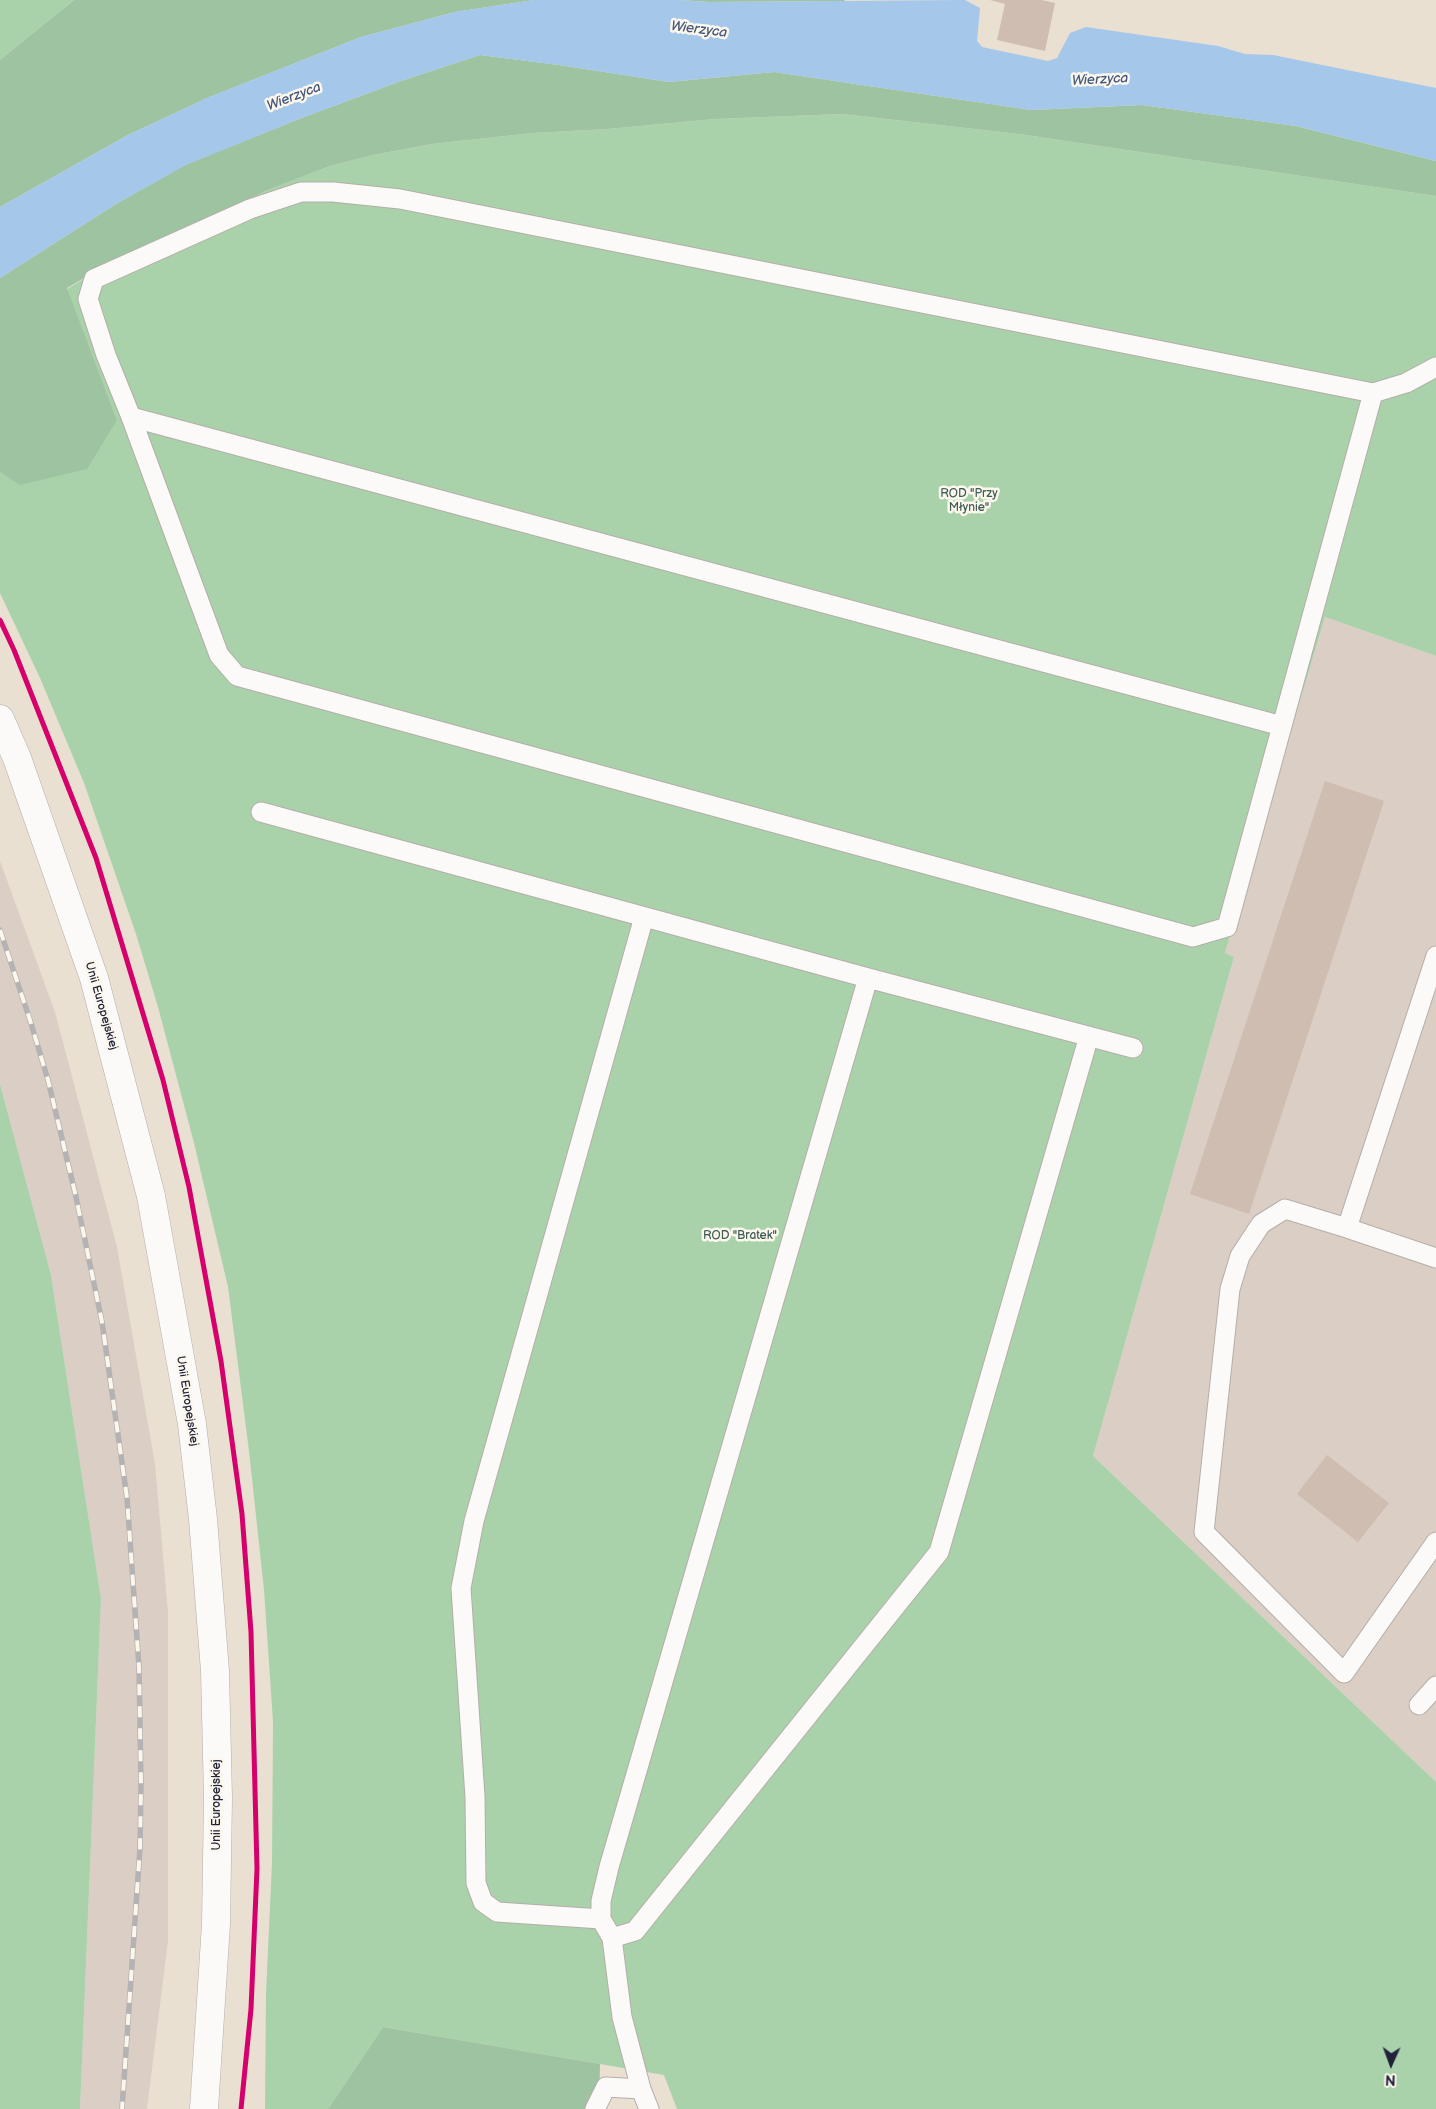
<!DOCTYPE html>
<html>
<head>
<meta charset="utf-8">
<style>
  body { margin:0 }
  #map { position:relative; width:1436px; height:2109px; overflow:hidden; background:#eae0d2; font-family:"Balsamiq Sans",sans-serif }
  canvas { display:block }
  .north { position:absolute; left:1366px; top:2039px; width:50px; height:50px; -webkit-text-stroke:4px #fbf7ec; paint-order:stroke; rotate:182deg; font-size:14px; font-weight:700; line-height:20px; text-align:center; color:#22223b }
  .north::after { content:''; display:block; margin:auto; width:18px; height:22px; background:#22223b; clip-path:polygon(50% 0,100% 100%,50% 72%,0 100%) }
</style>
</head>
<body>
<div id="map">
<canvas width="1436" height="2109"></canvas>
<div class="north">N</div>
</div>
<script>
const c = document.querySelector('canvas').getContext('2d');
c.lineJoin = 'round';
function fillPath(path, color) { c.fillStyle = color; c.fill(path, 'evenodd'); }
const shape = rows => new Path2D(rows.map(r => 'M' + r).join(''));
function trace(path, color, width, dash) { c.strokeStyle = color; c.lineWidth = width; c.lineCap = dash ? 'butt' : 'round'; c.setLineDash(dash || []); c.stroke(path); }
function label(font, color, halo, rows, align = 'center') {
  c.font = font + ' "Balsamiq Sans",sans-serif'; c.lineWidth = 5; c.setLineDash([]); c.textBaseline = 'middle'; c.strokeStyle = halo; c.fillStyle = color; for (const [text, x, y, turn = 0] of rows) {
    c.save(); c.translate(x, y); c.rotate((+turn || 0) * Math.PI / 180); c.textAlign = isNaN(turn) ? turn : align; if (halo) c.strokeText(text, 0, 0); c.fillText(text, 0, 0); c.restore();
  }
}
fillPath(shape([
  [1325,617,1436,656,1436,1782,1093,1456,1234,957,1225,953],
  [0,861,55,1012,117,1247,155,1464,168,1612,168,1941,147,2109,80,2109,101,1599,51,1275,0,1084]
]), '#dbcec5');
fillPath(shape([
  [0,0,74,0,0,60],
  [842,114,1019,134,1436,196,1436,656,1325,617,1225,953,1234,957,1093,1456,1436,1782,1436,2109,677,2109,664,2075,383,2027,328,2109,265,2109,266,1993,272,1863,273,1722,264,1590,249,1451,228,1287,194,1143,158,1007,136,934,84,783,40,678,0,593,0,472,20,484,117,420,67,289,103,267,268,190,330,166,373,155,432,144,533,133,608,129,715,119],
  [0,1084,51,1275,101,1599,80,2109,0,2109]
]), '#a9d2ab');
fillPath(shape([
  [74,0,534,0,455,12,361,37,207,98,128,135,0,207,0,60],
  [680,0,844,0,845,1,709,2],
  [480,55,559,65,669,82,774,72,1031,110,1142,105,1296,126,1436,161,1436,196,1019,134,842,114,715,119,608,129,533,133,432,144,373,155,330,166,268,190,103,267,67,288,117,420,87,469,20,485,0,472,0,278,116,204,185,165,299,119,401,81],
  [383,2027,600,2064,599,2109,328,2109]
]), '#9ec3a0');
fillPath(shape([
  [534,0,680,0,709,2,965,0,980,8,977,41,982,47,1048,61,1057,58,1070,33,1086,27,1218,46,1245,54,1273,55,1436,88,1436,161,1296,126,1142,105,1031,110,774,72,669,82,559,65,480,55,401,81,299,119,186,165,116,204,0,278,0,207,128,135,207,98,361,37,455,12]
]), '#a4c7ea');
fillPath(shape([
  [990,0,1042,0,1055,3,1045,51,997,40,1005,4],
  [1325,781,1384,801,1249,1214,1190,1194],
  [1327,1455,1389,1503,1358,1542,1297,1494]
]), '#cebdb0');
const lane = shape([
  [1373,393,1227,927,1193,937,237,676,219,655,131,417,106,355,88,299,94,279,250,209,301,192,333,192,400,199,1373,393,1406,383,1436,367],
  [131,417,1282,726],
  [261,812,868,978],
  [1436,956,1347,1228,1436,1258],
  [1347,1228,1285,1209,1261,1224,1240,1256,1230,1289,1204,1532,1344,1673,1436,1542],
  [1419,1705,1436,1686],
  [601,1919,497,1912,483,1902,476,1883,475,1797,461,1588,474,1521,644,917],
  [612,1938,635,1931,939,1552,1089,1036],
  [595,2109,606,2087,641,2089],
  [649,2109,641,2089,622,2017,612,1938,601,1919,601,1901,609,1867,868,978,1133,1048]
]);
const secondary = shape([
  [0,719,17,758,94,978,151,1196,192,1424,203,1519,215,1671,218,1798,216,1924,204,2109]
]);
trace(lane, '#b4aea8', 21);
trace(secondary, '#b4aea8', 29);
trace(lane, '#fcfaf8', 19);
trace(secondary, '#fcfaf8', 28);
const rail = shape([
  [0,930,30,1020,48,1080,76,1197,102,1322,127,1498,139,1667,141,1783,140,1848,122,2109]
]);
trace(rail, '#b4b2b3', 5.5);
trace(rail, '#fbf7ec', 4, [11]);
trace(shape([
  [0,620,14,650,96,858,163,1080,189,1187,221,1361,242,1514,251,1632,257,1869,251,2009,241,2109]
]), '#d6006c', 5);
label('12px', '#3f5c57', '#fbf7ec', [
  ["ROD \"Przy",969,494],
  ["Młynie\"",969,508],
  ["ROD \"Bratek\"",740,1236]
]);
label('12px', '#22223b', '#fbf7ec', [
  ["Unii Europejskiej",101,1006,74],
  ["Unii Europejskiej",187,1401,81],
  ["Unii Europejskiej",217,1805,-90]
]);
label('italic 14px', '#45587c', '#fbf7ec', [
  ["Wierzyca",699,30,7],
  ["Wierzyca",1100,80,-3],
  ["Wierzyca",294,97,-21]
]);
</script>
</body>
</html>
